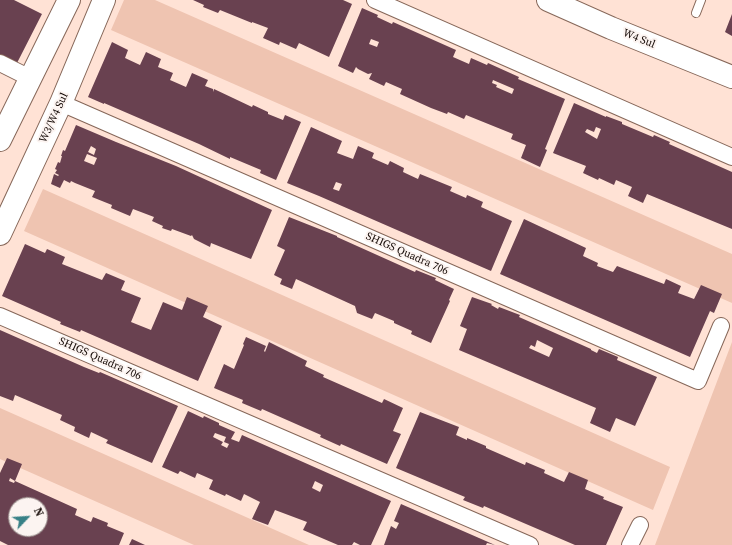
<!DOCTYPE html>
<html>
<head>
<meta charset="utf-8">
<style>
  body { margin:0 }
  #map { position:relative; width:732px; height:545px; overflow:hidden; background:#ffe2d5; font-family:"Source Serif 4",serif }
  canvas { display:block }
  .north { position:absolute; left:8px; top:497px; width:40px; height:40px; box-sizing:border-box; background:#fcf4f1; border:1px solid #9f9693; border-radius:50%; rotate:65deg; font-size:11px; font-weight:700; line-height:16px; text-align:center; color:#140905 }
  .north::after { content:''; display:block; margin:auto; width:14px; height:18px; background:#388187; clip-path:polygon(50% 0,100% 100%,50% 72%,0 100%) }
</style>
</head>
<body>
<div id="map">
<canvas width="732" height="545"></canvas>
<div class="north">N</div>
</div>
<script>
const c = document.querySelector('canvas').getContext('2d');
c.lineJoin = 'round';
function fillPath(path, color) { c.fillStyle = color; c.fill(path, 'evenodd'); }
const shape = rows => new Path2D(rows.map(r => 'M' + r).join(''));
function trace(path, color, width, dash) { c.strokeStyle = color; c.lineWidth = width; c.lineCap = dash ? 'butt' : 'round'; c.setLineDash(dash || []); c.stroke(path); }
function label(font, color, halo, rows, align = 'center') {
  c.font = font + ' "Source Serif 4",serif'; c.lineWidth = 4; c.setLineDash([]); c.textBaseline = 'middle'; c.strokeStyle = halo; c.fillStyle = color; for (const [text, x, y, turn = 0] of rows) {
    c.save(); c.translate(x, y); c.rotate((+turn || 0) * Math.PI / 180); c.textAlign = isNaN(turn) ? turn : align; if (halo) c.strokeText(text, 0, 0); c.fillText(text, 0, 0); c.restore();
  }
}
fillPath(shape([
  [124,0,155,0,732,254,732,303,111,30],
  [43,189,670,467,653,510,24,231],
  [732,342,732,545,655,545],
  [0,408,309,545,194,545,0,459]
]), '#efc4b1');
fillPath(shape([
  [0,0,14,0,42,14,17,63,0,54],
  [193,0,343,0,352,4,329,57,299,43,296,49,280,42,279,45,263,38,268,28,252,22,252,23,220,10,218,13,203,7,204,5],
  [362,8,378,15,377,17,392,24,393,22,456,50,453,57,469,64,471,58,487,65,488,63,519,77,518,79,565,99,545,149,547,150,540,167,521,158,526,145,511,139,513,134,466,115,464,119,448,112,447,114,431,108,400,94,402,89,386,82,384,86,369,79,372,73,368,74,358,69,356,67,353,73,338,66],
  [371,39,379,42,377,47,369,44],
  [493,80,514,89,512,94,496,87,497,85,492,83],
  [732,14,732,36,725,32],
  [112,42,128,50,125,58,140,65,146,52,161,59,158,67,173,73,170,80,186,87,192,73,208,80,205,86,213,89,213,92,214,89,252,107,253,105,268,112,268,114,283,120,285,115,301,122,276,180,260,173,261,170,230,157,230,159,199,144,104,103,104,104,88,97],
  [574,103,606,117,606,116,622,122,622,124,653,137,654,135,670,142,669,144,732,172,732,229,647,194,643,203,628,196,632,187,616,180,614,185,599,178,598,180,583,173,586,166,553,153],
  [596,127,601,129,597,139,585,132,587,129,594,132],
  [76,125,116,142,176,166,272,210,251,259,211,243,210,247,194,239,192,235,191,236,172,229,171,231,162,228,163,226,152,221,154,217,133,209,130,216,111,208,112,205,92,197,95,191,75,183,71,181,70,183,64,180,60,188,51,184,54,174,58,176,59,175,55,173,57,170,55,169,58,162,60,163,62,156,61,156,63,150,65,151],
  [91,146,96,149,94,155,88,152],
  [87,154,97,158,94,165,84,161],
  [311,127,342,141,337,153,353,159,358,146,374,153,372,158,388,165,390,161,404,168,403,172,418,179,420,174,452,187,450,191,466,198,467,195,483,202,481,207,512,221,491,271,319,196,287,183],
  [336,182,342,184,339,191,333,189],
  [289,217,337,236,337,237,415,272,416,270,436,278,435,280,454,289,449,300,450,301,431,343,411,334,412,331,394,323,394,321,375,313,372,319,357,313,355,306,296,279,292,289,280,284,282,279,274,275,285,250,277,246],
  [524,219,586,248,583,256,598,263,597,266,613,272,617,266,664,284,666,279,681,286,678,293,694,299,701,285,722,294,714,313,710,311,690,357,500,274],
  [25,244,45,253,47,249,65,257,62,264,102,280,106,273,125,281,121,290,141,298,131,322,151,330,163,302,182,310,187,297,208,306,203,317,222,326,198,381,81,330,80,332,60,324,61,322,2,296],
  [472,297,492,304,491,305,498,309,499,307,520,315,519,317,591,349,591,350,597,353,599,349,618,357,617,360,657,377,635,426,616,418,610,432,590,423,596,408,459,350,467,329,460,326],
  [537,340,553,348,549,357,529,348,531,345,535,347],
  [0,330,84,367,99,373,100,372,178,406,152,463,106,443,108,440,91,432,89,438,74,431,75,427,60,420,62,415,15,395,13,401,0,396],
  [246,337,266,346,264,351,265,352,269,342,307,361,305,366,324,375,323,377,382,403,384,399,403,408,393,431,401,434,387,464,341,444,340,446,320,437,321,435,262,409,261,411,242,403,243,400,214,388,224,364,234,369,244,345,243,344],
  [188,411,203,418,204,416,219,423,219,425,235,432,231,439,239,442,242,435,391,501,371,545,360,545,354,542,352,545,338,545,303,530,307,522,275,510,268,525,252,519,260,502,244,494,241,501,226,494,225,496,209,489,213,480,197,473,195,478,180,471,178,474,162,467],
  [215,433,226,437,224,442,229,444,227,448,221,445,223,442,213,437],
  [315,481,323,485,320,492,312,488],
  [420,412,459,427,456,435,467,440,467,438,486,446,486,448,525,465,526,462,545,470,544,473,564,482,569,472,588,480,585,489,604,497,603,499,623,507,606,545,575,545,484,506,483,508,463,500,465,497,396,468],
  [7,458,22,464,15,481,10,478,9,481,14,483,15,481,77,509,75,515,91,522,93,517,108,523,107,526,124,533,119,545,8,545,0,541,0,473],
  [16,505,40,505,40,529,16,529],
  [401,504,479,538,495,545,487,543,486,545,384,545,391,526,396,529,399,523,394,521],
  [132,539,145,545,129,545]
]), '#694150');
const service = shape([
  [696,13,701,0]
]);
const minor = shape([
  [375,0,732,157],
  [0,63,30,78],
  [61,103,698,381,721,326],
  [0,316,530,545],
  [630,545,640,525]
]);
const secondary = shape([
  [548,0,611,28,732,77],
  [0,140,69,0],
  [0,234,61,103,104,0]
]);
trace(service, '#866759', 10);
trace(minor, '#866759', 18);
trace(secondary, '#866759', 24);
trace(service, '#fff', 8);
trace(minor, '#fff', 16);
trace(secondary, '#fff', 22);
label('11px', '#140905', '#fcf4f1', [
  ["W4 Sul",639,39,22],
  ["W3/W4 Sul",54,118,-65],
  ["SHIGS Quadra 706",407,254,24],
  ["SHIGS Quadra 706",100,359,24]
]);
</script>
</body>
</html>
